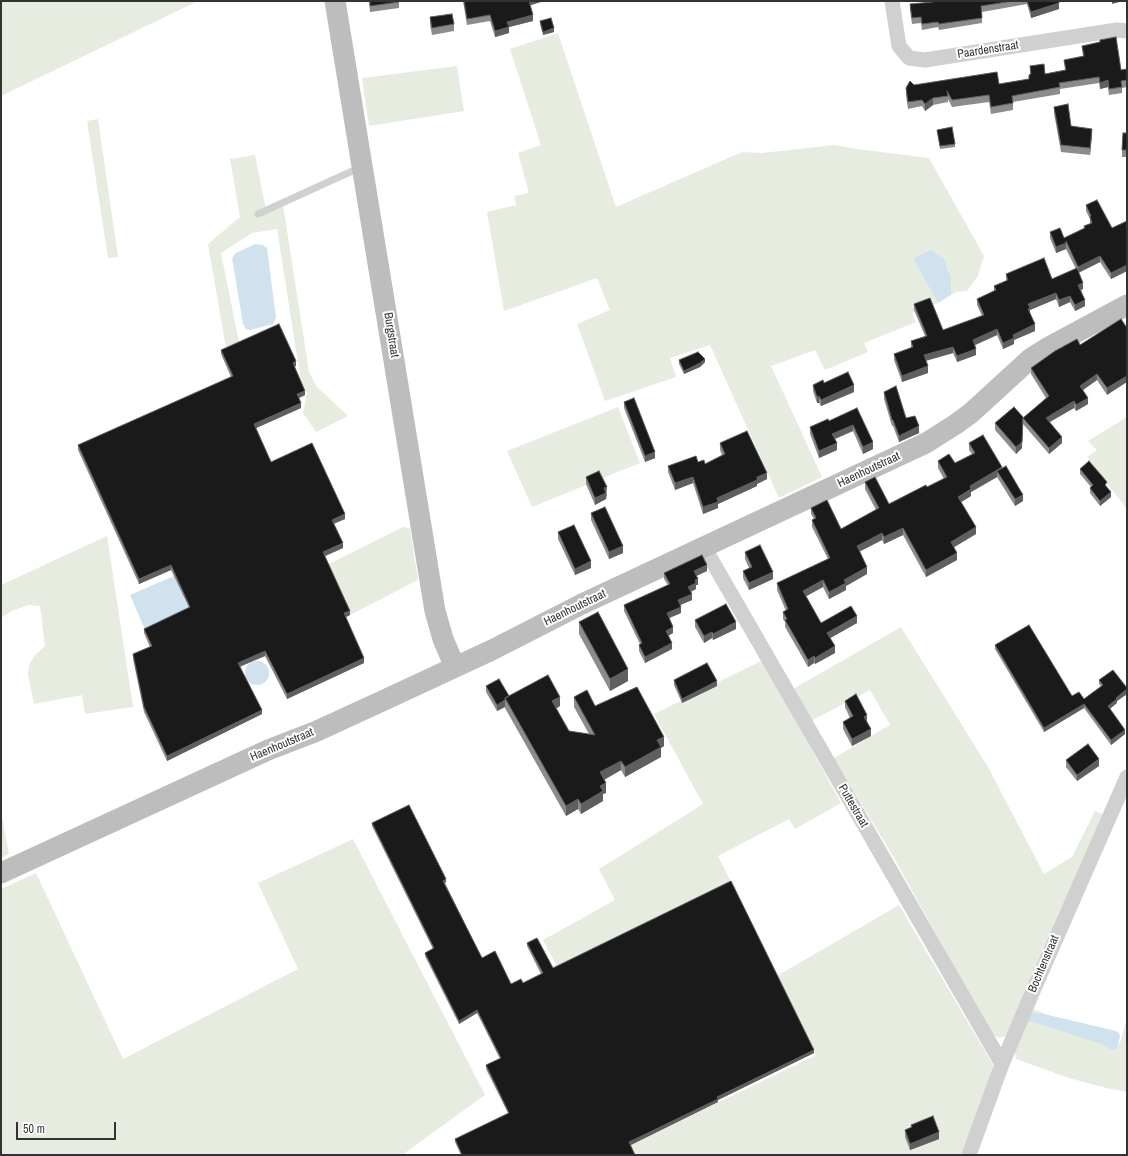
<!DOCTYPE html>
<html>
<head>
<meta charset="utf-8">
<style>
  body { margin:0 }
  #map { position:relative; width:1128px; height:1156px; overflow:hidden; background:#fff; font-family:"Archivo Narrow",sans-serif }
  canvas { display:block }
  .frame { position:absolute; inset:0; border:2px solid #333; pointer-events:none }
  .scale { position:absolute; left:16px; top:1122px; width:100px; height:18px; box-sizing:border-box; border:2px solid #333; border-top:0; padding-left:5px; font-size:12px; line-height:14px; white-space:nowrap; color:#333; -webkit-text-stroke:3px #fff; paint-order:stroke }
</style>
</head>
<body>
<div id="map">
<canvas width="1128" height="1156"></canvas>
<div class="frame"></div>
<div class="scale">50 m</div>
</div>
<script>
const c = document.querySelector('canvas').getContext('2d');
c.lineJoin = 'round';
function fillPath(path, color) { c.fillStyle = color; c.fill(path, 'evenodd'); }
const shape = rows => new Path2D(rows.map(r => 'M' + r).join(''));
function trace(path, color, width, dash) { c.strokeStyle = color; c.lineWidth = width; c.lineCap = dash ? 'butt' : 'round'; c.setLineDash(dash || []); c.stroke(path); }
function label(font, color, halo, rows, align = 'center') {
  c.font = font + ' "Archivo Narrow",sans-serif'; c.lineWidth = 4; c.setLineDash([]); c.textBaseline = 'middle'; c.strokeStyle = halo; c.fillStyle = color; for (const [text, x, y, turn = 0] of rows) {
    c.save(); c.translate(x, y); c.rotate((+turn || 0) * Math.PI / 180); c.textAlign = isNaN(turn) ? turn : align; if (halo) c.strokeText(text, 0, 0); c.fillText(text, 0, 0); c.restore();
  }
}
fillPath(shape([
  [1,1,198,1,1,96],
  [558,33,616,207,742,152,762,153,834,145,857,149,929,158,984,256,978,276,967,291,956,292,951,295,951,276,948,271,945,260,913,259,938,303,912,313,916,322,864,343,868,352,825,370,815,350,771,366,822,477,779,498,710,345,670,358,676,377,605,401,577,324,610,310,597,278,504,311,487,212,516,205,514,196,529,193,518,153,541,145,510,49],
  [457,66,464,111,369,126,362,78],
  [98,119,118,257,108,258,87,121],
  [255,155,266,210,283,205,309,372,317,387,348,416,316,432,303,413,307,393,301,382,277,229,252,233,221,253,239,342,226,348,208,244,240,217,230,159],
  [618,407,640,463,532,507,507,451],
  [1127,417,1127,509,1087,457,1097,450,1088,441],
  [403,527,410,528,418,580,350,615,327,565],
  [107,536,133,707,85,714,82,695,34,704,28,675,29,665,35,655,45,646,40,606,28,605,12,611,1,618,1,585],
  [901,627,988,767,1044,874,1072,857,1095,811,1103,814,1006,1036,999,1038,993,1035,988,1028,894,858,834,758,890,725,870,690,811,721,793,689],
  [763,660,841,803,795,829,789,819,718,856,733,886,559,970,543,940,615,900,599,869,703,804,654,714],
  [1,811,9,854,1,858],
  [353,839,485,1095,402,1155,1,1155,1,889,36,873,123,1059,298,969,258,883],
  [899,905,993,1065,989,1084,962,1155,639,1155,638,1153,633,1155,629,1146,816,1055,777,976],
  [1030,1008,1120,1043,1127,1018,1127,1092,1106,1088,1069,1078,1016,1059,1014,1050]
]), '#e6ecdf');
fillPath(shape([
  [255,244,263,245,267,248,276,318,273,324,250,330,246,329,243,324,232,258,236,253],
  [931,250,945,260,948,271,951,276,951,295,938,303,913,259],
  [174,576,190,612,146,632,130,595],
  '245 673a12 12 0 1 1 24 0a12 12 0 1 1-24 0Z',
  [1028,1012,1044,1014,1116,1031,1119,1033,1120,1037,1116,1049,1109,1049,1107,1046,1096,1042,1037,1023,1029,1022,1025,1019]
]), '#cfe2ee');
trace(shape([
  [258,214,361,167]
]), '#d0d0d0', 7);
trace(shape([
  [892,1,899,46,909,58,925,60,1117,30,1127,31],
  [704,547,1002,1064],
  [969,1155,1002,1064,1033,991,1127,777]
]), '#d0d0d0', 15);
trace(shape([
  [335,1,435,611,443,639,455,667],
  [1,873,268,750,317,731,380,702,492,650,582,604,926,443,956,424,971,413,1030,359,1049,347,1127,305]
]), '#bdbdbd', 21);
fillPath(shape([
  [369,1,399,1,399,8,370,12],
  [463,1,541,1,541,2,530,5,533,21,509,27,509,33,495,37,490,21,467,25],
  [932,1,1059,1,1059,9,1031,18,1027,4,982,12,982,23,939,30,938,27,922,30,921,23,912,24,910,10,910,4,932,2],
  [430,17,454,24,454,31,432,35,430,24],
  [540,21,554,32,543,35,540,24],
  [1100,40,1121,70,1127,69,1127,87,1122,88,1122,93,1109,95,1108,87,1100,89,1099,83,1060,89,1060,94,1013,102,1013,110,991,114,989,102,952,107,948,99,948,102,933,105,925,111,922,106,908,109,906,95,906,88,914,85,999,84,1029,79,1029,75,1030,74,1030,66,1045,74,1065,70,1064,60,1083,57,1082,46,1100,43],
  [1054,107,1071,126,1092,135,1090,155,1061,152,1054,113],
  [937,130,955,144,955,147,940,149],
  [1127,133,1127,157,1122,157,1122,150],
  [1086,205,1112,228,1127,221,1127,271,1111,279,1100,262,1078,273,1083,289,1081,290,1085,306,1075,311,1070,302,1059,307,1056,299,1030,310,1030,312,1035,331,1014,340,1014,344,1003,349,997,335,975,345,976,355,957,362,953,353,926,361,928,373,902,382,894,360,894,354,911,348,911,341,925,336,914,310,914,304,943,330,982,316,977,305,977,299,994,291,994,286,1006,281,1006,274,1052,279,1076,269,1066,249,1056,253,1050,238,1050,232,1064,238,1084,228,1084,226,1090,224,1090,219,1086,211],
  [1121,319,1107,395,1097,380,1083,390,1088,404,1076,411,1074,408,1050,422,1062,443,1049,454,1023,424,1023,418,1046,398,1031,374,1031,368,1080,345],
  [221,350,296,366,294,367,305,395,299,398,301,408,256,428,271,462,345,519,334,524,343,548,325,556,350,615,346,617,364,663,287,699,265,656,240,667,262,714,167,761,144,712,133,659,133,654,150,647,144,633,144,629,189,608,171,570,139,584,78,450,78,445,231,377,221,354],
  [679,360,705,362,700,367,684,374,679,364],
  [824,383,854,392,821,406,819,403,817,403,813,391,813,385],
  [884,392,906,418,919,433,899,442,893,426,892,426,884,399],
  [624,402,655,458,645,462,624,408],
  [857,408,873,449,863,454,853,431,835,439,837,450,819,458,810,434,810,427,829,421],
  [995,423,1022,448,1016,454,995,430],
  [720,443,767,479,757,484,757,486,718,504,718,508,703,514,693,483,675,490,668,472,668,466,698,462,705,464,722,455,720,450],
  [969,443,1002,468,1023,501,1015,506,997,477,971,492,971,496,961,502,976,534,954,547,957,560,926,577,903,535,884,544,882,540,860,551,867,574,846,586,846,590,829,599,823,587,806,596,821,623,857,623,830,638,835,653,815,664,814,663,808,667,785,627,785,622,783,619,783,612,786,611,777,590,777,583,828,559,812,527,812,520,814,519,811,514,811,508,841,529,876,510,865,489,865,482,889,504,927,487,944,479,938,468,938,461,955,463,972,454,969,450],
  [1080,469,1107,488,1111,497,1100,506,1090,493,1090,488,1091,487,1080,474],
  [586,477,607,494,606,499,595,505,586,484],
  [591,513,623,553,609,559,591,520],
  [558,532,591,568,575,575,558,539],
  [745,552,773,579,749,590,743,578,743,571,749,568,745,559],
  [707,571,696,576,698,585,696,585,696,589,691,592,692,600,680,605,681,613,669,618,673,633,668,636,672,649,645,663,639,651,639,645,640,644,624,611,624,605,668,585,664,579,664,573],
  [695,620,736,629,713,640,712,638,704,643,695,627],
  [579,622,628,681,610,691,579,634],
  [995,645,1072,696,1084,699,1101,686,1099,684,1099,680,1127,689,1127,694,1117,701,1117,703,1110,709,1125,734,1111,745,1084,708,1044,732,995,649],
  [674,680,717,686,682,703,674,685],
  [486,686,509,696,560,706,556,708,569,731,589,734,574,707,574,697,595,706,664,746,661,748,661,757,625,777,621,770,604,780,606,793,603,794,603,801,581,814,578,809,566,816,505,708,505,707,497,711,486,692],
  [845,701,867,722,871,736,852,746,843,729,843,722,850,718,845,707],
  [1066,760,1099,766,1077,781,1066,767],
  [372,823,446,882,445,883,482,958,511,984,523,983,541,974,527,946,527,943,553,968,814,1053,718,1100,718,1102,630,1145,635,1155,461,1155,455,1142,455,1139,508,1113,486,1069,486,1065,500,1059,477,1013,459,1024,425,956,425,953,433,949,372,826],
  [911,1125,939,1139,910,1150,905,1137,905,1130,911,1128]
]), '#8c8c8c');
fillPath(shape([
  [528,1,541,1,541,2,528,6],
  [1112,1,1123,1,1112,4],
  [1059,3,1059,9,1031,18,1031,12],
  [533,15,533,21,509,27,509,33,495,37,495,31,507,22],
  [554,28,554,32,543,35,543,32],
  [1108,80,1108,87,1100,89,1100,83],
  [933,98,933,105,925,111,925,104],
  [1092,129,1092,135,1090,155,1090,148],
  [1066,243,1066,249,1056,253,1056,247],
  [1100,256,1100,262,1078,273,1078,267],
  [1127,265,1127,271,1111,279,1111,273],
  [1083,283,1083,289,1078,292,1078,285],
  [1056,293,1056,299,1030,310,1030,314,1028,315,1028,304],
  [1070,296,1070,302,1059,307,1059,300],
  [1085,300,1085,306,1075,311,1075,305],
  [1035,324,1035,331,1014,340,1014,344,1003,349,1003,343,1013,335],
  [997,329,997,335,973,346,973,340],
  [953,347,953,353,924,361,924,355],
  [976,349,976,355,957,362,957,356],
  [705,359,705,362,700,367,684,374,684,371],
  [296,361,296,366,293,367,293,363],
  [928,366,928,373,902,382,902,376],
  [1097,374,1097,380,1080,392,1080,386],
  [1127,376,1127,382,1107,395,1107,388],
  [854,385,854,392,821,406,821,400],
  [305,391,305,395,297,399,297,394],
  [819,396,819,403,817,403,817,397],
  [1088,398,1088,404,1076,411,1076,405],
  [1074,401,1074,408,1046,424,1046,418],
  [301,403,301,408,254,429,254,424],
  [1023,424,1022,448,1016,454,1016,447],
  [853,425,853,431,832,440,832,434],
  [919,426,919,433,899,442,899,436],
  [1062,437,1062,443,1049,454,1049,448],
  [873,442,873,449,863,454,863,447],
  [837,443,837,450,819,458,819,451],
  [655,452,655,458,645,462,645,456],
  [1002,467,1002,474,997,471,997,477,971,492,971,496,958,504,958,497,970,486],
  [767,473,767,479,757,484,757,486,718,504,718,508,703,514,703,507,717,498,757,477],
  [693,477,693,483,675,490,675,483],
  [607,487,606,499,595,505,595,498,604,488],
  [1111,492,1111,497,1100,506,1100,501],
  [1023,495,1023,501,1015,506,1015,499],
  [345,514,345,519,332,524,332,520],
  [976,527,976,534,951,549,951,542],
  [903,528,903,535,884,544,884,537],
  [882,533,882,540,857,553,857,546],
  [343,543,343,548,323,557,323,552],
  [623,546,623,553,609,559,609,552],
  [957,553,957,560,926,577,926,570],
  [591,561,591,568,575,575,575,569],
  [171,565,171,570,139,584,139,579],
  [707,565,707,571,694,577,694,571],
  [867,567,867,574,846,586,846,590,829,599,829,592,844,580],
  [773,572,773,579,749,590,749,583],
  [698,579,698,585,696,585,696,589,688,593,688,587,695,580],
  [823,580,823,587,803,598,803,591],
  [692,594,692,600,678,606,678,600],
  [681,607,681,613,667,619,667,613],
  [350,611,350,615,344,618,344,613],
  [857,616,857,623,827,640,827,633],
  [736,622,736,629,713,640,713,634],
  [673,627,673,633,666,637,666,631],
  [712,632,712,638,704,643,704,636],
  [672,643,672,649,645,663,645,657],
  [835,646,835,653,815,664,815,658],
  [265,651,265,656,238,667,238,663],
  [814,656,814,663,808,667,808,660],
  [364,658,364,663,287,699,287,694],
  [628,669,628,681,610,691,610,679],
  [717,681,717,686,682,703,682,699],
  [1127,689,1127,694,1117,701,1117,703,1108,710,1108,706,1116,698],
  [560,697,560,706,552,711,552,701],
  [505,700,505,707,497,711,497,705],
  [1084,704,1084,708,1044,732,1044,728],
  [262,710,262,714,167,761,167,756],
  [867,715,867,722,864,724,864,717],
  [871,729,871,736,852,746,852,739],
  [1125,730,1125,734,1111,745,1111,740],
  [664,737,664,746,661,748,661,757,625,777,625,767,657,740],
  [1099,759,1099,766,1077,781,1077,775],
  [621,761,621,770,600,782,600,772],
  [606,783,606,793,603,794,603,801,581,814,581,804,600,786],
  [578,799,578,809,566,816,566,806],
  [446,879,446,882,443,884,443,881],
  [477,1010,477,1013,459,1024,459,1021],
  [814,1050,814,1053,718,1100,718,1102,629,1146,629,1142,717,1097],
  [939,1132,939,1139,910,1150,910,1144]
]), '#5f5f5f');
const building = shape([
  [370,1,399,1,399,2,370,6,370,1],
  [464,1,529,1,533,15,507,22,509,27,495,31,490,15,467,19,464,1],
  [933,1,1013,1,981,6,982,18,939,24,938,22,922,24,921,17,912,18,910,4,933,2,933,1],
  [1027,1,1059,1,1059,3,1031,12,1027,1],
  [452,14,454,24,432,28,430,17,452,14],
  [551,18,554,28,543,32,540,21,551,18],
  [1116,37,1121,70,1127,69,1127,80,1121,81,1122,87,1109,89,1108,80,1100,83,1099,77,1059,83,1060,87,1012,96,1013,103,991,107,989,95,952,100,947,91,948,96,933,98,925,104,922,100,908,102,906,88,910,81,914,85,997,72,999,84,1029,79,1029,75,1031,74,1030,66,1044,64,1045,74,1066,70,1064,60,1084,56,1082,46,1100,42,1100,40,1116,37],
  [1068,104,1071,126,1092,129,1090,148,1061,145,1054,107,1068,104],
  [952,127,955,144,940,146,937,130,952,127],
  [1123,133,1127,133,1127,150,1122,150,1123,133],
  [1097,200,1112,228,1127,221,1127,265,1111,273,1100,256,1078,267,1066,241,1066,243,1056,247,1050,232,1060,228,1064,238,1085,228,1084,226,1092,223,1090,217,1091,216,1086,205,1097,200],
  [1044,258,1052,279,1077,268,1083,283,1078,285,1085,300,1075,305,1070,296,1059,300,1056,293,1028,304,1030,308,1028,309,1035,324,1013,335,1014,338,1003,343,997,329,973,340,976,349,957,356,953,347,924,355,928,366,902,376,894,354,913,347,911,341,927,336,914,304,930,298,943,330,984,315,977,299,996,290,994,286,1008,280,1006,274,1044,258],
  [1121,319,1127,328,1127,376,1107,388,1097,374,1080,386,1088,398,1076,405,1074,401,1046,418,1062,437,1049,448,1023,418,1049,396,1031,368,1055,351,1077,339,1080,345,1121,319],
  [279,324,296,361,293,363,305,391,297,394,301,403,254,424,271,462,312,443,345,514,332,520,343,543,323,552,350,611,344,613,364,658,287,694,265,651,238,663,262,710,167,756,144,707,133,654,152,646,144,629,190,607,171,565,139,579,78,445,233,376,221,350,279,324],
  [698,352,705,359,700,363,684,371,679,360,698,352],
  [848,372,854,385,821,400,819,396,817,397,813,385,823,380,824,383,848,372],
  [896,386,906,418,915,416,919,426,899,436,893,420,892,420,884,392,896,386],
  [634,398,655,452,645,456,624,402,634,398],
  [1014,407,1023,417,1022,442,1016,447,995,423,1014,407],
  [857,408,873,442,863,447,853,425,832,434,837,443,819,451,810,427,828,419,829,421,857,408],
  [747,431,767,473,757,477,757,480,717,498,718,502,703,507,693,477,675,483,668,466,696,456,698,462,704,460,705,464,725,454,720,443,747,431],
  [983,435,1002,467,970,486,971,489,958,497,976,527,951,542,957,553,926,570,903,528,884,537,882,533,857,546,867,567,844,580,846,583,829,592,823,580,803,591,821,623,851,606,857,616,827,633,835,646,815,658,814,656,808,660,785,620,787,619,783,612,788,609,777,583,830,558,812,520,816,518,811,508,827,500,841,529,879,508,865,482,875,477,889,504,926,485,927,487,947,477,938,461,949,454,955,463,975,453,969,443,983,435],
  [1089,461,1107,482,1105,485,1111,492,1100,501,1090,488,1093,485,1080,469,1089,461],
  [1006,466,1023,495,1015,499,997,471,1006,466],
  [599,471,607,487,604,488,606,493,595,498,586,477,599,471],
  [605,507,623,546,609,552,591,513,605,507],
  [574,525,591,561,575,569,558,532,574,525],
  [760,545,773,572,749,583,743,571,752,567,745,552,760,545],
  [702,555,707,565,694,571,698,579,695,580,696,583,688,587,692,594,678,600,681,607,667,613,673,627,666,631,672,643,645,657,639,645,642,643,624,605,670,584,664,573,702,555],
  [726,604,736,622,713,634,712,632,704,636,695,620,726,604],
  [598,612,628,669,610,679,579,622,598,612],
  [1029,625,1072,696,1079,692,1084,699,1103,685,1099,680,1113,670,1127,688,1127,689,1116,698,1117,699,1108,706,1125,730,1111,740,1084,704,1044,728,995,645,1029,625],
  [707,663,717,681,682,699,674,680,707,663],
  [548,675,560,697,552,701,569,731,595,735,574,697,587,690,595,706,637,687,664,737,657,740,661,747,625,767,621,761,600,772,606,783,600,786,603,791,581,804,578,799,566,806,505,698,548,675],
  [499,679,509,696,505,698,505,700,497,705,486,686,499,679],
  [856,694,867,715,864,717,871,729,852,739,843,722,853,716,845,701,856,694],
  [1088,744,1099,759,1077,775,1066,760,1088,744],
  [409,805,446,879,443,881,482,958,495,951,511,984,521,979,523,983,543,973,527,943,537,938,553,968,731,881,814,1050,717,1097,718,1099,629,1142,635,1155,462,1155,455,1139,509,1113,486,1065,501,1058,477,1010,459,1021,425,953,434,948,372,823,409,805],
  [933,1116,939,1132,910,1144,905,1130,912,1127,911,1125,933,1116]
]);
fillPath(building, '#1a1a1a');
trace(building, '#5f5f5f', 1);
label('12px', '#333', '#fff', [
  ["Paardenstraat",988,50,-9],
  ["Burgstraat",391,335,81],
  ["Haenhoutstraat",869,470,-25],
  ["Haenhoutstraat",575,608,-26],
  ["Haenhoutstraat",282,745,-23],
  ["Puttestraat",853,806,60],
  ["Bochtenstraat",1044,964,-67]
]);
</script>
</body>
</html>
